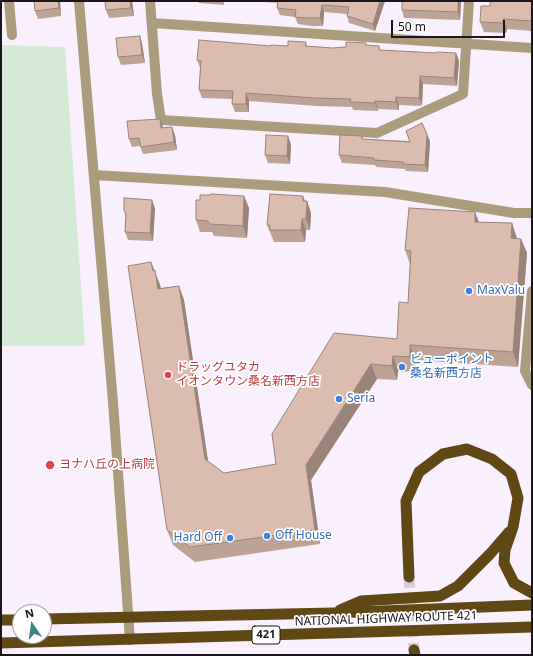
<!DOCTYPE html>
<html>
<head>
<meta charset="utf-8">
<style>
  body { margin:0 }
  #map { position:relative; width:533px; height:656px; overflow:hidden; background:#faeffd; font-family:"Noto Sans",sans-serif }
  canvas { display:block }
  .frame { position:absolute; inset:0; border:2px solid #1a161b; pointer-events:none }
  .north { position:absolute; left:12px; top:604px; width:40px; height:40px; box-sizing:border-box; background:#fff; border:1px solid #a3a2a4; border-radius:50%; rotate:347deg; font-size:11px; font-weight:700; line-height:16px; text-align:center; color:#1a161b }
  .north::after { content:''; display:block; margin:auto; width:14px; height:18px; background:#3e857f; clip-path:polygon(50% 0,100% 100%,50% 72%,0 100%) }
  .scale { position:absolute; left:391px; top:20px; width:114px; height:18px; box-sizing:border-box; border:2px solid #1a161b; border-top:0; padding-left:5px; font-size:12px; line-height:14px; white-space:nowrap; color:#1a161b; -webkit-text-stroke:3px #fff; paint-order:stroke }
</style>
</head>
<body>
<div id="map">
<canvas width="533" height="656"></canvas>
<div class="frame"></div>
<div class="north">N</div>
<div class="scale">50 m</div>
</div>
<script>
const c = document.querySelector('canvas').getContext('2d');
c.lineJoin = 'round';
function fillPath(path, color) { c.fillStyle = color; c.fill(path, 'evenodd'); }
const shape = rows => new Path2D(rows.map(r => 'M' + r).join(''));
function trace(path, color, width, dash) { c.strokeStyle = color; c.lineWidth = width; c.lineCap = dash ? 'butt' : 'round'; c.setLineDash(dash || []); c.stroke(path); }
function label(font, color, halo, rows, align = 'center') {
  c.font = font + ' "Noto Sans","Noto Sans JP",sans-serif'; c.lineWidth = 3.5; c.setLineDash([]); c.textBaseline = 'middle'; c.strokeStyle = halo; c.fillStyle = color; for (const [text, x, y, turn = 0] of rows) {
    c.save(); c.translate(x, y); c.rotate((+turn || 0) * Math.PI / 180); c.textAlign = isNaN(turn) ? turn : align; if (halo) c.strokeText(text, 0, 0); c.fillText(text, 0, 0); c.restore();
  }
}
fillPath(shape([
  [1,45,65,47,85,346,1,346]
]), '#d4ead7');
trace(shape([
  [409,577,414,650]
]), '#d8cedb', 11, [11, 5.5]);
trace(shape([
  [9,1,12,35],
  [150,1,157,94,161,120,377,133,463,94,469,1],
  [152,23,532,48],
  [532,291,525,371,532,385]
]), '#ac9c7e', 10);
trace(shape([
  [79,1,113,402,130,640],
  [94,175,385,192,514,213,532,213]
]), '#ac9c7e', 10);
trace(shape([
  [409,577,406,501,419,472,443,454,467,449,492,459,511,474,518,498,513,527,505,550,504,563,514,583,532,593],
  [340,610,361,601,440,596,458,586,490,554,509,532],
  [44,619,334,613,532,605],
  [1,620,20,620],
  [1,643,532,627],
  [414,650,415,655]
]), '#604814', 11);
fillPath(shape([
  [34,1,60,1,61,16,38,19,35,11],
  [105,1,132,1,134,16,109,18,106,10],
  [198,1,224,1,224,5,199,3],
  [250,1,385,1,375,31,349,23,347,16,347,14,324,12,323,26,311,26,298,24,295,17,280,15,277,8,278,3],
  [461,1,460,20,404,18,402,10],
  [532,1,532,31,507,29,506,33,484,32,480,22,490,6],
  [140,36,142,44,145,63,121,65,118,57],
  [306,42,307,46,333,48,346,47,367,45,379,46,380,50,437,53,456,53,459,61,457,86,423,84,422,105,420,106,399,105,399,110,378,109,378,111,353,110,352,107,317,106,249,101,249,112,235,112,232,104,232,99,202,98,199,90,200,68,197,60,271,46,288,46],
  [163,127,163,128,175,135,177,150,143,154,140,146,132,147,129,139],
  [406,131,430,141,428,172,406,171,405,169,376,167,375,165,342,163,339,155,362,136,363,139,410,141],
  [291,144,290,164,268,163,265,155],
  [244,196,249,208,247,238,214,236,212,232,200,232,196,220,200,200],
  [305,201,307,201,311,213,310,230,306,230,305,242,274,242,267,225],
  [155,208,153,241,128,240,125,232,126,217,124,211],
  [479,222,517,239,521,239,527,253,518,367,415,360,415,372,398,371,397,380,377,379,311,480,320,544,195,562,173,545,167,530,151,262,160,285,161,288,179,286,184,300,208,462,224,473,276,464,272,434,397,339,408,303,410,264,405,250]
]), '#bda296');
fillPath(shape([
  [58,1,60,1,61,16,59,8],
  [130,1,132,1,134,16,131,8],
  [380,1,385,1,375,31,373,24],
  [458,1,461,1,460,20,458,12],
  [322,5,324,12,323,26,320,18],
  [503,19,507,29,506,33,503,23],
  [140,36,142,44,145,63,142,55],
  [456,53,459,61,457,86,454,78],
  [420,76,423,84,422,105,419,98],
  [246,93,249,101,249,112,246,104],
  [396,97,399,105,399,110,396,102],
  [375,101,378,109,378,111,375,103],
  [160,119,163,127,164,136,161,128],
  [172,127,175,135,177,150,174,142],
  [427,134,430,141,428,172,425,165],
  [288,136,291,144,290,164,287,156],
  [244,196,249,208,247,238,243,226],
  [303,196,307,206,307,201,311,213,310,230,306,219,303,201],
  [152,200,155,208,153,241,150,233],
  [475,212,481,227,475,222],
  [302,219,306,230,305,242,301,230],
  [512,223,517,238,516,253,511,238],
  [521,239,527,253,518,367,513,352],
  [151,262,160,285,163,304,158,289,153,271],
  [179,286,184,300,210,474,205,459],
  [410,345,415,360,415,372,410,357],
  [393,356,398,371,397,380,392,366],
  [371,364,377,379,311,480,320,544,315,530,306,465]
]), '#9a847a');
const building = shape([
  [34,1,58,1,59,8,35,11,34,1],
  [105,1,130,1,131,8,106,10,105,1],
  [278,1,380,1,373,24,347,16,349,7,322,5,320,18,309,18,295,17,296,10,277,8,278,1],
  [402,1,458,1,458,12,402,10,402,1],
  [490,1,532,1,532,21,503,19,503,23,480,22,481,6,490,6,490,1],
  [140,36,142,55,118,57,116,38,140,36],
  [199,40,271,46,271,45,288,46,288,41,306,42,305,46,333,48,346,47,346,42,366,43,366,45,379,46,379,50,437,53,437,52,456,53,454,78,420,76,419,98,417,98,396,97,396,102,375,101,375,103,350,102,351,99,314,98,246,93,246,104,232,104,233,91,199,90,201,61,197,60,199,40],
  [160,119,161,128,172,127,174,142,141,147,139,138,129,139,127,121,160,119],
  [422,123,427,134,425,165,403,164,403,162,374,160,374,158,339,155,340,135,362,136,362,139,410,142,406,131,422,123],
  [266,135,288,136,287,156,265,155,266,135],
  [211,194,244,196,243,226,210,224,208,221,196,220,196,200,200,200,200,195,210,195,211,194],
  [270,194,303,196,303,201,307,201,306,219,302,219,301,230,270,230,270,225,267,225,270,194],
  [124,198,152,200,150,233,125,232,126,213,124,211,124,198],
  [409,208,475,212,475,222,512,223,511,238,521,239,513,352,410,345,410,357,393,356,392,366,371,364,306,465,315,530,190,547,167,530,128,266,151,262,153,271,155,270,158,289,179,286,205,459,224,473,276,464,272,434,334,333,397,339,399,302,408,303,411,251,405,250,409,208]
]);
fillPath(building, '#dcbcae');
trace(building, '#9a847a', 1);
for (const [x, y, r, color] of [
  [469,291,4,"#3f7fe0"],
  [402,367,4,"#3f7fe0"],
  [168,375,4,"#e0444e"],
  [339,399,4,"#3f7fe0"],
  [50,465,5,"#e0444e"],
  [267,536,4,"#3f7fe0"],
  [230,538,4,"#3f7fe0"]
]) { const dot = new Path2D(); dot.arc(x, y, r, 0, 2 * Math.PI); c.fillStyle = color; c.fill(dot); trace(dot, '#fff', 1.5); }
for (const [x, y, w] of [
  [266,635,28]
]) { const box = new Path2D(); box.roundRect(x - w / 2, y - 9, w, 18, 3); c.fillStyle = '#fff'; c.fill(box); trace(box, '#1a161b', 1); }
label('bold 11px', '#1a161b', null, [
  ["421",266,635]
]);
label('12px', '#366cbe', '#fff', [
  ["MaxValu",477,291],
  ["ビューポイント",410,360],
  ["桑名新西方店",410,374],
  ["Seria",347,399],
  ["Off House",275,536],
  ["Hard Off",222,538,"right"]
], 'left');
label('12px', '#be3a42', '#fff', [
  ["ドラッグユタカ",176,368],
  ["イオンタウン桑名新西方店",176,382],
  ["ヨナハ丘の上病院",59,465]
], 'left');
label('12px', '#1a161b', '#fff', [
  ["NATIONAL HIGHWAY ROUTE 421",386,619,-2]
]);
</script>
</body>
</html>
